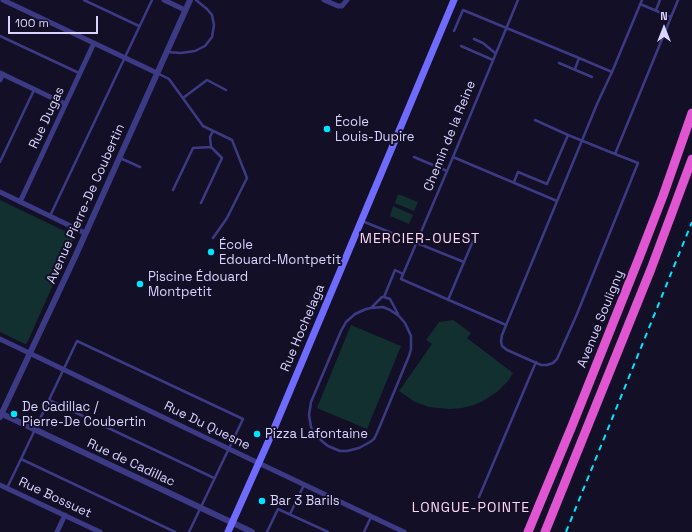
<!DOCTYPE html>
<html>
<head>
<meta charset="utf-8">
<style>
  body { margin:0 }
  #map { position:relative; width:692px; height:532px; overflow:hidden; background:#130f26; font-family:"Space Grotesk",sans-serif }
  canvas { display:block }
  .north { position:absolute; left:644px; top:8px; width:40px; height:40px; -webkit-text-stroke:3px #130f26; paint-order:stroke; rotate:0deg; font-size:11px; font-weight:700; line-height:16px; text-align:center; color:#d9d4ff }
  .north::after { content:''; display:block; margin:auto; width:14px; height:18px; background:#d9d4ff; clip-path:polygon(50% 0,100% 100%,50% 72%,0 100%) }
  .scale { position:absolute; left:8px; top:16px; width:90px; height:18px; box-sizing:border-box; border:2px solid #d9d4ff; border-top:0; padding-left:5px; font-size:12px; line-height:14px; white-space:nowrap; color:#d9d4ff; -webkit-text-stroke:3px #130f26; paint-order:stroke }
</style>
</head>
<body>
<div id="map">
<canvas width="692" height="532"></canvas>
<div class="north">N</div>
<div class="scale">100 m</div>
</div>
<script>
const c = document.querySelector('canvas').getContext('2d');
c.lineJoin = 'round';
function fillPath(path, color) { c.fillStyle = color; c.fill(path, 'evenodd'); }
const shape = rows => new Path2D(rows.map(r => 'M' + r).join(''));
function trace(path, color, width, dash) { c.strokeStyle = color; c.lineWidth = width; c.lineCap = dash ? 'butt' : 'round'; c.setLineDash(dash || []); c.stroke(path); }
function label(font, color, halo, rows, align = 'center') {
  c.font = font + ' "Space Grotesk",sans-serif'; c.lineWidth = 4; c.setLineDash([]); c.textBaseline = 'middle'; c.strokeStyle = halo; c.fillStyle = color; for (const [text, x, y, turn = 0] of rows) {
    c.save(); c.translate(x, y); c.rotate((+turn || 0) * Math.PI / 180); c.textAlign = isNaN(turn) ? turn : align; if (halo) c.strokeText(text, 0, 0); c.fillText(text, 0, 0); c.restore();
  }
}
fillPath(shape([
  [398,194,418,202,414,211,395,203],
  [0,200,73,235,74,238,27,343,25,344,0,332],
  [393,206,413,215,409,224,390,216],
  [453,320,471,333,467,338,513,373,508,381,497,392,483,401,474,405,462,408,449,409,429,407,415,402,399,391,432,344,426,340,439,322],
  [351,325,401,346,367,429,317,408]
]), '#12302f');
trace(shape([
  [84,0,139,26],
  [640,4,671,17],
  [656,10,660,0],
  [454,31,463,10,579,58,612,72],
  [0,36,79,73],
  [474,39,483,43,495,53],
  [461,46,493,60],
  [167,52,181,53,195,51,205,46,212,37,214,25,212,15,207,9,196,0],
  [559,63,592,77],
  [575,69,579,58],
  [157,73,169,79,203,126,232,140,247,178,227,218,213,238],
  [183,98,207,80,226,90],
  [535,120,568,135],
  [615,154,638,163,577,314,557,359,553,363,547,365,541,365,507,350,502,346,501,341,502,335,597,104,612,72,642,0],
  [414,157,447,171],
  [453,157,557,201],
  [120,158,140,167],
  [0,162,34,90],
  [514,182,518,172,547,184,568,135,615,154,678,0],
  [173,190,193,148,211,147],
  [201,203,222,158,211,147,210,137,213,131],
  [50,216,152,0],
  [362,221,464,262,448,300],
  [464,262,473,241],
  [384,297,390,299,398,314],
  [371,308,383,307,390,310,399,316,405,323,411,336,411,349,409,356,377,433,374,439,370,442,359,448,347,451,340,451,328,446,323,442,314,433,311,427,309,415,311,402,341,331,346,322,355,314,366,309,371,308,382,297,384,297,395,270,403,274],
  [506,325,401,279,453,157,518,0],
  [49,400,214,478],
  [7,488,21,459],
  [479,497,536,362],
  [290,514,304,485],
  [175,532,21,459,77,341,243,419,189,532],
  [267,532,278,509,328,532],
  [364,532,371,517]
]), '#3d3a85', 2.5);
trace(shape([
  [3,0,157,73],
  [164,0,185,10],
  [324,0,338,6,342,6,347,0],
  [0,73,65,104],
  [0,80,3,74],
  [0,192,85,233],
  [20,202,94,43],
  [0,339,248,458,404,532],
  [0,485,100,532],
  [57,532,65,515]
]), '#3d3a85', 5);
trace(shape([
  [0,413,252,532],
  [0,417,75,257,190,0]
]), '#3d3a85', 6);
trace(shape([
  [228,532,273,431,454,0]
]), '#6f6bff', 7);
trace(shape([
  [528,532,572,426,639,258,663,196,692,113],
  [545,532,651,269,692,159]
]), '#e055d1', 9);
trace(shape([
  [566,532,692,222]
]), '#00e5ff', 2, [6, 5]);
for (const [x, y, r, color] of [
  [327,129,4,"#00e5ff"],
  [211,252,4,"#00e5ff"],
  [140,284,4,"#00e5ff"],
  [14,414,4,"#00e5ff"],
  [257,434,4,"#00e5ff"],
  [262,501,4,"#00e5ff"]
]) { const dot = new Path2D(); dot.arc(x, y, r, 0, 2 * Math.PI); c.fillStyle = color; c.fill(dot); trace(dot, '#130f26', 1.5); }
label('13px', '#d9d4ff', '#130f26', [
  ["Rue Dugas",47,118,-65],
  ["Chemin de la Reine",450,136,-68],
  ["Avenue Pierre-De Coubertin",86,204,-66],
  ["Avenue Souligny",601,319,-68],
  ["Rue Hochelaga",303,328,-67],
  ["Rue Du Quesne",207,426,26],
  ["Rue de Cadillac",131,463,25],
  ["Rue Bossuet",55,498,25]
]);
label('13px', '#d9d4ff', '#130f26', [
  ["École",335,122],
  ["Louis-Dupire",335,137],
  ["École",219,245],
  ["Edouard-Montpetit",219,260],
  ["Piscine Édouard",148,277],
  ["Montpetit",148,292],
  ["De Cadillac /",22,407],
  ["Pierre-De Coubertin",22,422],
  ["Pizza Lafontaine",265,434],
  ["Bar 3 Barils",270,501]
], 'left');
c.letterSpacing = '1px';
label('14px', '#ffd6f0', '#130f26', [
  ["MERCIER-OUEST",420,239],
  ["LONGUE-POINTE",471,508]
]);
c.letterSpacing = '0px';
</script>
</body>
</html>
